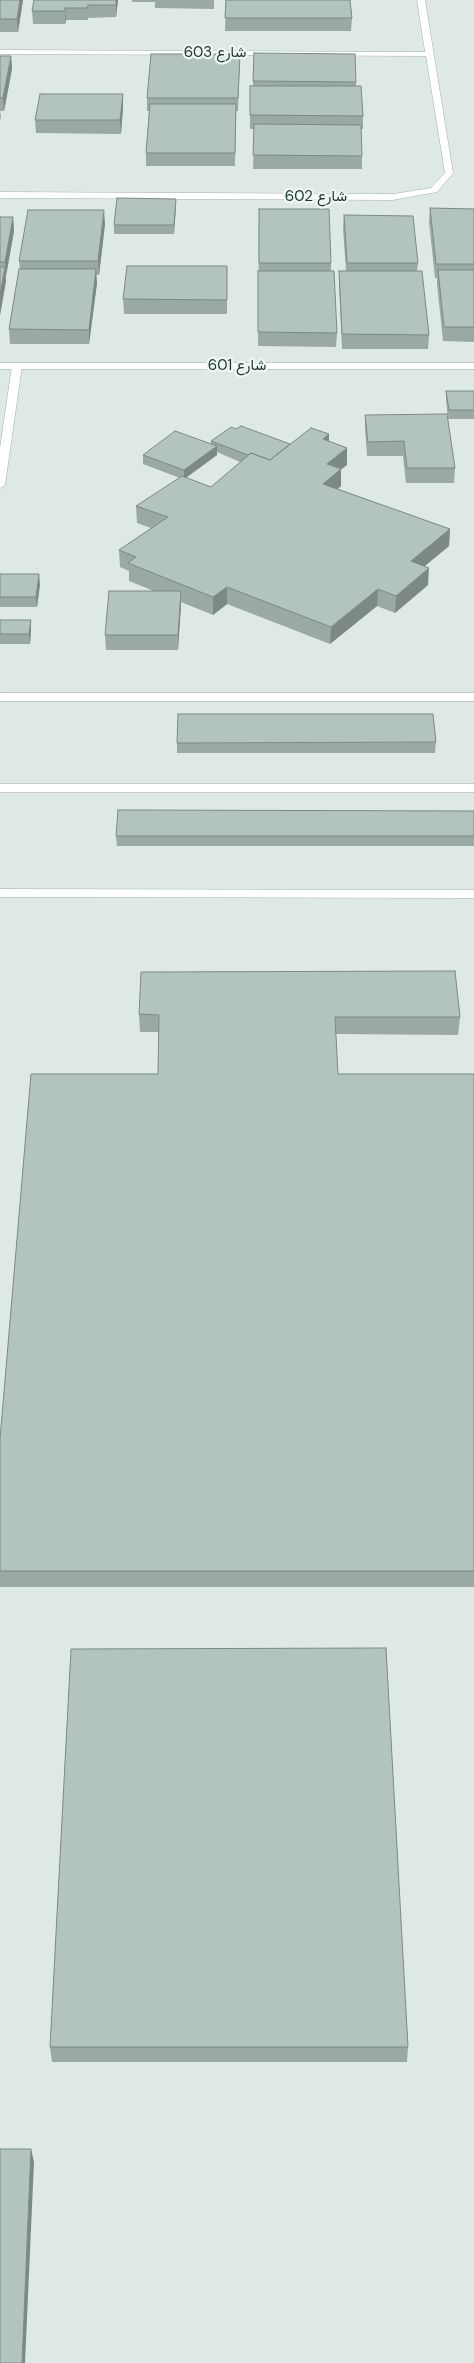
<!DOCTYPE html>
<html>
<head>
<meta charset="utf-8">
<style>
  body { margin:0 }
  canvas { display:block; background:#dee9e5 }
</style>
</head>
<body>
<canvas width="474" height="2363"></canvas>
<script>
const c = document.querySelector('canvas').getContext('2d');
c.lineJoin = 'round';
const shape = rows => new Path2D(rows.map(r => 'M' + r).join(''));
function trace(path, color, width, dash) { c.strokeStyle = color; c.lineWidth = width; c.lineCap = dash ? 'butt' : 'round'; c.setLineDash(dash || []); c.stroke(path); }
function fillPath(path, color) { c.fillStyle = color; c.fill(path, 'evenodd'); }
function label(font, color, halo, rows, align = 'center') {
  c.font = font + ' "DM Sans",Vazirmatn,sans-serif'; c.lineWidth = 4.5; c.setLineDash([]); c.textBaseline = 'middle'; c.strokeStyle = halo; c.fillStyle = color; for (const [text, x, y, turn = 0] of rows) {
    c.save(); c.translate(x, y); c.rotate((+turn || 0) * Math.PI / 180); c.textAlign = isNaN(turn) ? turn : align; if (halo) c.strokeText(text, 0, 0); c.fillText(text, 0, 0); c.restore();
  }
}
const service = shape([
  [17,363,22,366,5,485,0,488,0,448,12,366,17,363],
  [0,693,474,693,474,701,0,701,0,693],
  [0,784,474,784,474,792,0,792,0,784],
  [0,889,474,890,474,898,0,897,0,889]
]);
const minor = shape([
  [417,0,425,0,453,173,437,192,393,200,0,198,0,192,393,194,431,188,445,173,426,56,0,54,0,50,425,52,417,0],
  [0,363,474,363,474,369,0,369,0,363]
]);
trace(service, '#a1b0ac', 1);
trace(minor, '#a1b0ac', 1);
fillPath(service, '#fff');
fillPath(minor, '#fff');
fillPath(shape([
  [0,0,23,0,18,32,0,32],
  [34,0,118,0,116,17,88,18,88,20,66,20,65,24,33,24,32,11],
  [132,0,214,0,214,9,155,8,155,2,132,2],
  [226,0,351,0,350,1,352,18,351,31,225,31],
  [254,53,356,82,356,86,363,116,363,129,361,129,362,156,362,169,253,169,254,129,250,129,250,86,253,86],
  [240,54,238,111,236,111,235,166,146,166,146,153,149,111,147,111,147,98],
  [0,56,11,56,12,69,4,111,0,111,1,117,0,121],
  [123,94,123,107,121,134,36,133,35,120],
  [176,199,174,234,114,234,114,225],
  [430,208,474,209,474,342,443,341,437,284,437,278,435,278,429,222],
  [259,209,331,263,331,271,337,333,336,347,258,346],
  [344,215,418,263,417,271,429,335,428,349,342,349,339,285,339,271,346,271,343,229],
  [0,217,13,217,14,231,6,276,6,281,0,315],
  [105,224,99,275,96,275,97,283,89,344,10,344,9,329,20,269,19,261],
  [227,266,227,314,124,314,123,299],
  [446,391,474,391,474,419,448,419,446,400],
  [365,415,455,468,454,483,406,483,403,456,367,456,365,429],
  [236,429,290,444,329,441,347,448,347,465,341,469,341,486,338,489,450,529,449,546,425,566,428,585,395,613,377,606,330,644,227,604,213,615,181,602,178,650,106,650,105,635,154,591,129,581,129,571,120,567,119,550,151,528,137,523,136,506,180,478,143,464,143,455,211,444,211,441],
  [217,452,240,462,211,487,186,478,217,455],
  [0,574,40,584,37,607,0,607],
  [0,620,31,620,31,630,30,644,0,644],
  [436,742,435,753,177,753,177,743],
  [474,811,474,846,117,846,116,836],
  [139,1014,460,1017,458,1035,336,1034,338,1074,474,1074,474,1587,0,1587,0,1439,158,1074,159,1032,140,1032],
  [50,2047,408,2047,407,2062,52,2062]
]), '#9aa9a3');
fillPath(shape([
  [20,0,23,0,18,32,17,19],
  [116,0,118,0,116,17],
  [65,8,66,20,65,24],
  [11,56,12,69,4,111,3,98],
  [123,94,123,107,121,134,120,120],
  [176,199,176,207,174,234,174,225],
  [104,210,105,224,99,275,98,261],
  [13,217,14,231,6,276,5,262],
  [5,267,6,281,0,315,0,295],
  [96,269,97,283,89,344,89,330],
  [329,434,329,451,323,439],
  [217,446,217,455,184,479,184,470],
  [347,448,347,465,326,481,341,469,341,486,323,501,323,484,327,464],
  [450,529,449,546,410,578,411,561],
  [429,568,428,585,395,613,396,596],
  [39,574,40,584,37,607,36,597],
  [227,587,227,604,213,615,213,597],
  [378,589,377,606,330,644,331,627],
  [181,591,181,606,178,650,178,635],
  [31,620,31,630,30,644,29,634],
  [31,2149,34,2162,25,2363,22,2363]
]), '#7d8985');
const building = shape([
  [0,0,20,0,17,19,0,19,0,0],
  [34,0,116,0,116,5,88,5,87,8,65,8,65,11,32,11,34,0],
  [226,0,350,0,352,18,225,18,226,0],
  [254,53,355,54,356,82,253,81,254,53],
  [151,54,240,54,238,98,147,98,151,54],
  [0,56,11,56,3,98,0,98,0,56],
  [250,86,361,86,363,116,250,115,250,86],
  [40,94,123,94,120,120,35,120,40,94],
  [150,104,236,104,235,153,146,153,150,104],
  [254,124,361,125,362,156,253,155,254,124],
  [117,198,176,199,174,225,114,225,117,198],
  [430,208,474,209,474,264,436,264,430,208],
  [259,209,329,209,331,263,259,263,259,209],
  [28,210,104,210,98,261,19,261,28,210],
  [344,215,413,216,418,263,347,263,344,215],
  [0,217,13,217,5,262,0,262,0,217],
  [127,266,227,266,227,300,123,299,127,266],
  [0,267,5,267,0,295,0,267],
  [19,269,96,269,89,330,9,329,19,269],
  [438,270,474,270,474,327,444,327,438,270],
  [258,271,334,271,337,333,258,332,258,271],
  [339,271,422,271,429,335,342,334,339,271],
  [446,391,474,391,474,410,449,410,446,391],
  [447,414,455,468,407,468,404,441,368,442,365,415,447,414],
  [241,426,290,444,270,460,251,453,248,455,211,441,231,427,236,429,241,426],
  [311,428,329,434,323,439,347,448,327,464,341,469,323,484,450,529,411,561,429,568,396,596,378,589,331,627,227,587,213,597,128,563,136,557,119,550,168,517,136,506,182,476,211,487,251,453,270,460,311,428],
  [175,431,217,446,184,470,143,455,175,431],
  [0,574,39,574,36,597,0,597,0,574],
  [109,591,181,591,178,635,105,635,109,591],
  [0,620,31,620,29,634,0,634,0,620],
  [178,714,433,714,436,742,177,743,178,714],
  [118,810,474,811,474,836,116,836,118,810],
  [455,971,460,1017,335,1017,338,1074,474,1074,474,1571,0,1571,0,1439,31,1074,158,1074,159,1015,139,1014,141,972,455,971],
  [386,1648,408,2047,50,2047,71,1649,386,1648],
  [0,2149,31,2149,22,2363,0,2363,0,2149]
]);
fillPath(building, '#b3c4be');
trace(building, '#7d8985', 1);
label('15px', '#203834', '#eef6f3', [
  ["شارع 603",215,53],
  ["شارع 602",316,197],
  ["شارع 601",237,366]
]);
</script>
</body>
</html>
